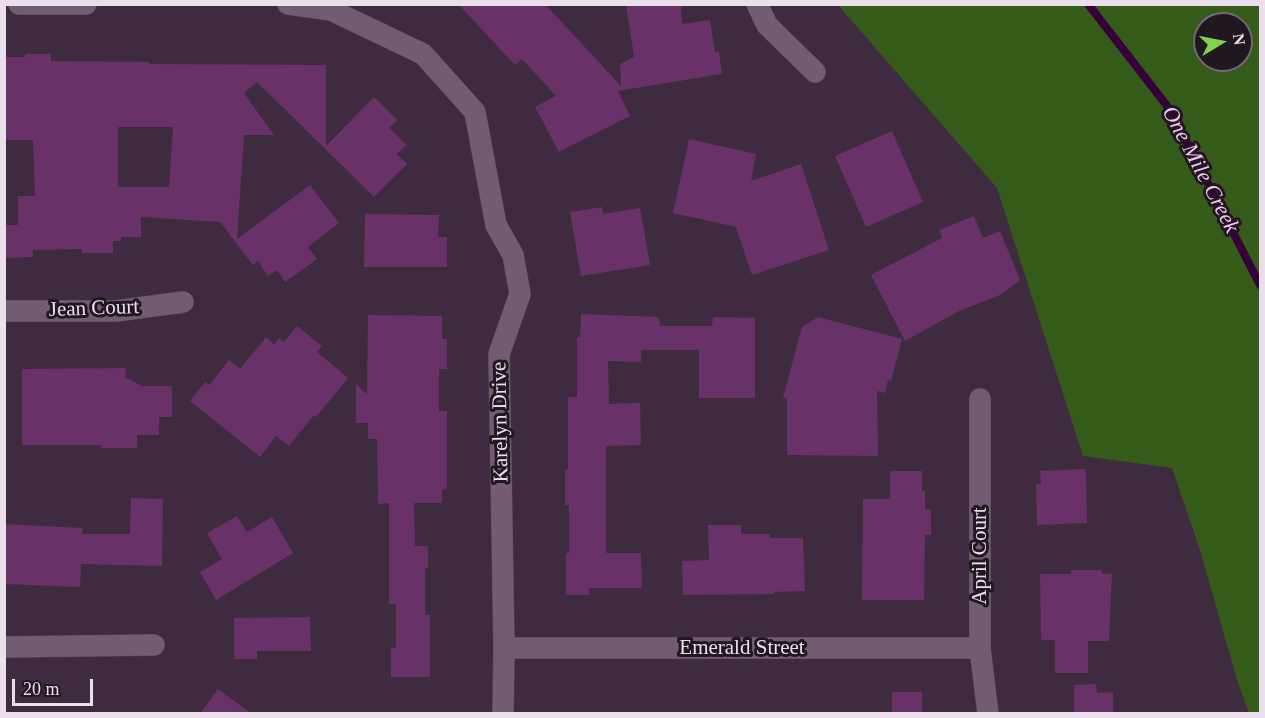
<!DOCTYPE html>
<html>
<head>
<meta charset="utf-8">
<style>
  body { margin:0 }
  #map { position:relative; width:1265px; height:718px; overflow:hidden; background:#3f2b3f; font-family:Georgia,serif }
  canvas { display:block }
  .frame { position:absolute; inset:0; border:6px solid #ecdfec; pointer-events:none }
  .north { position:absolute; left:1193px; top:12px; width:60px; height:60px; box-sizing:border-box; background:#201720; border:2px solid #726772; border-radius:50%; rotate:80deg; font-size:16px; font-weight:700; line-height:24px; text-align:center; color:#ecdfec }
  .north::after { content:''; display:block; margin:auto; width:21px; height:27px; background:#83d04f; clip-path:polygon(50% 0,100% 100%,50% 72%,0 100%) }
  .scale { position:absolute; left:12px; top:679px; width:81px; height:27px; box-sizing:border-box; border:3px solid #ecdfec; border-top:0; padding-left:8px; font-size:18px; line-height:21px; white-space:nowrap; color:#ecdfec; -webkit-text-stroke:4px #201720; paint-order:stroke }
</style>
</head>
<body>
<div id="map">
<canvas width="1265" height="718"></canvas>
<div class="frame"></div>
<div class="north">N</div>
<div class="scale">20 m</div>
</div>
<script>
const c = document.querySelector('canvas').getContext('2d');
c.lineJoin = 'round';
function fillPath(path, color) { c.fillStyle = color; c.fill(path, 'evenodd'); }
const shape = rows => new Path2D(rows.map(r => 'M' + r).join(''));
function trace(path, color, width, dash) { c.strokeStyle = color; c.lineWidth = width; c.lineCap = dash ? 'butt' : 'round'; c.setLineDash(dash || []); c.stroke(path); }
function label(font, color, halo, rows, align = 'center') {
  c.font = font + ' Georgia,serif'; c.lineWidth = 6; c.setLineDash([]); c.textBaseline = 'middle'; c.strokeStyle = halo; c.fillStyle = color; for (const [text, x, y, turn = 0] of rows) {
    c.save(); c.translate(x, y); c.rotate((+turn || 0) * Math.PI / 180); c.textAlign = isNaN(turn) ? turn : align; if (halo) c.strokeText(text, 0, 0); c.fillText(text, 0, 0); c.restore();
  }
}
fillPath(shape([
  [838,5,1260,5,1260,713,1249,713,1236,677,1201,553,1172,468,1083,456,997,188],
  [1205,24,1241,24,1241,60,1205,60]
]), '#355b1b');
trace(shape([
  [1088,4,1171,111,1260,285]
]), '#360038', 8);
fillPath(shape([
  [458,4,545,4,621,86,620,64,634,57,626,4,681,4,682,24,710,20,715,52,719,52,722,74,618,91,630,116,559,152,535,107,556,96,522,59,515,65],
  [25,54,51,54,51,61,149,62,149,64,326,65,326,146,374,97,397,120,389,128,407,145,397,154,407,164,374,197,257,82,244,93,274,135,244,135,237,239,310,185,339,223,308,247,317,259,285,282,277,270,268,276,258,261,253,265,220,222,141,217,141,237,121,237,121,241,113,241,113,253,82,253,82,249,33,250,33,257,4,258,4,225,18,225,18,196,35,196,33,140,5,140,4,57,25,57],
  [118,127,173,127,169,187,118,187],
  [892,131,923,202,866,227,835,156],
  [689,139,756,154,751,181,801,164,829,250,752,275,736,227,673,213],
  [602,207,603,214,640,208,650,265,581,276,570,212],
  [365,214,439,215,438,237,447,237,447,267,364,267],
  [974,216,983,238,1000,231,1020,280,1000,295,959,311,905,341,871,275,942,238,939,230],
  [581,314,659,317,660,326,712,326,713,317,755,318,755,398,699,398,699,350,641,350,641,362,608,361,609,404,640,403,641,445,606,446,606,553,641,553,642,588,589,588,589,595,566,595,566,553,569,553,569,505,565,505,565,469,568,469,568,397,577,397,577,337,580,337],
  [368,315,442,316,442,339,447,339,447,369,439,369,439,411,447,411,447,489,442,490,442,503,414,503,415,546,428,546,428,568,425,568,425,615,430,615,430,677,391,677,391,648,396,648,396,604,389,604,389,503,378,504,377,439,368,439,368,423,356,423,356,384,367,394],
  [818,317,902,339,891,381,888,380,885,393,877,391,878,456,787,455,787,398,783,398,802,327],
  [297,326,322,346,317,352,348,378,316,417,314,415,289,446,276,436,260,457,190,401,205,382,209,385,229,360,240,369,266,337,274,344,279,338,284,342],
  [126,368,125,377,142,386,172,386,172,417,159,417,159,435,137,435,137,448,101,448,101,445,22,445,22,369],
  [1086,469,1087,523,1037,525,1036,484,1041,484,1040,471],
  [890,471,922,471,922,491,925,491,925,509,931,509,931,535,925,535,924,600,862,600,863,499,890,499],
  [131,498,163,499,162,566,81,564,80,587,4,584,4,524,83,528,82,534,130,534],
  [237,516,247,532,272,517,293,553,216,600,200,572,222,559,207,533],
  [708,525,741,525,741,534,770,534,770,538,803,538,805,591,774,592,774,594,683,595,682,561,709,560],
  [1071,570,1102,570,1102,573,1112,574,1109,641,1088,641,1088,673,1055,673,1055,640,1041,640,1040,574,1071,574],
  [310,617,311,651,257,651,257,659,234,659,234,618],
  [1096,684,1097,693,1113,692,1113,714,1074,714,1074,685],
  [218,689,252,714,200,714],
  [892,692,922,692,922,714,892,714]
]), '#683168');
const minor = shape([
  [19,4,86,4],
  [288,4,331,10,423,54,475,112,496,225,513,255,520,294,499,354,504,648,503,714],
  [757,4,767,25,815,72],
  [4,311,116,311,183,302],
  [980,399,980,648,988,714],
  [4,647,154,645],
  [504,648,980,648]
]);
trace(minor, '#594859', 22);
trace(minor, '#725c72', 21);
label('21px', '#ecdfec', '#201720', [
  ["Jean Court",94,309,-2],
  ["Karelyn Drive",501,422,-91],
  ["April Court",980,556,-90],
  ["Emerald Street",742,648]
]);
label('italic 22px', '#f6c4f5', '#201720', [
  ["One Mile Creek",1200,170,62]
]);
</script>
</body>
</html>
